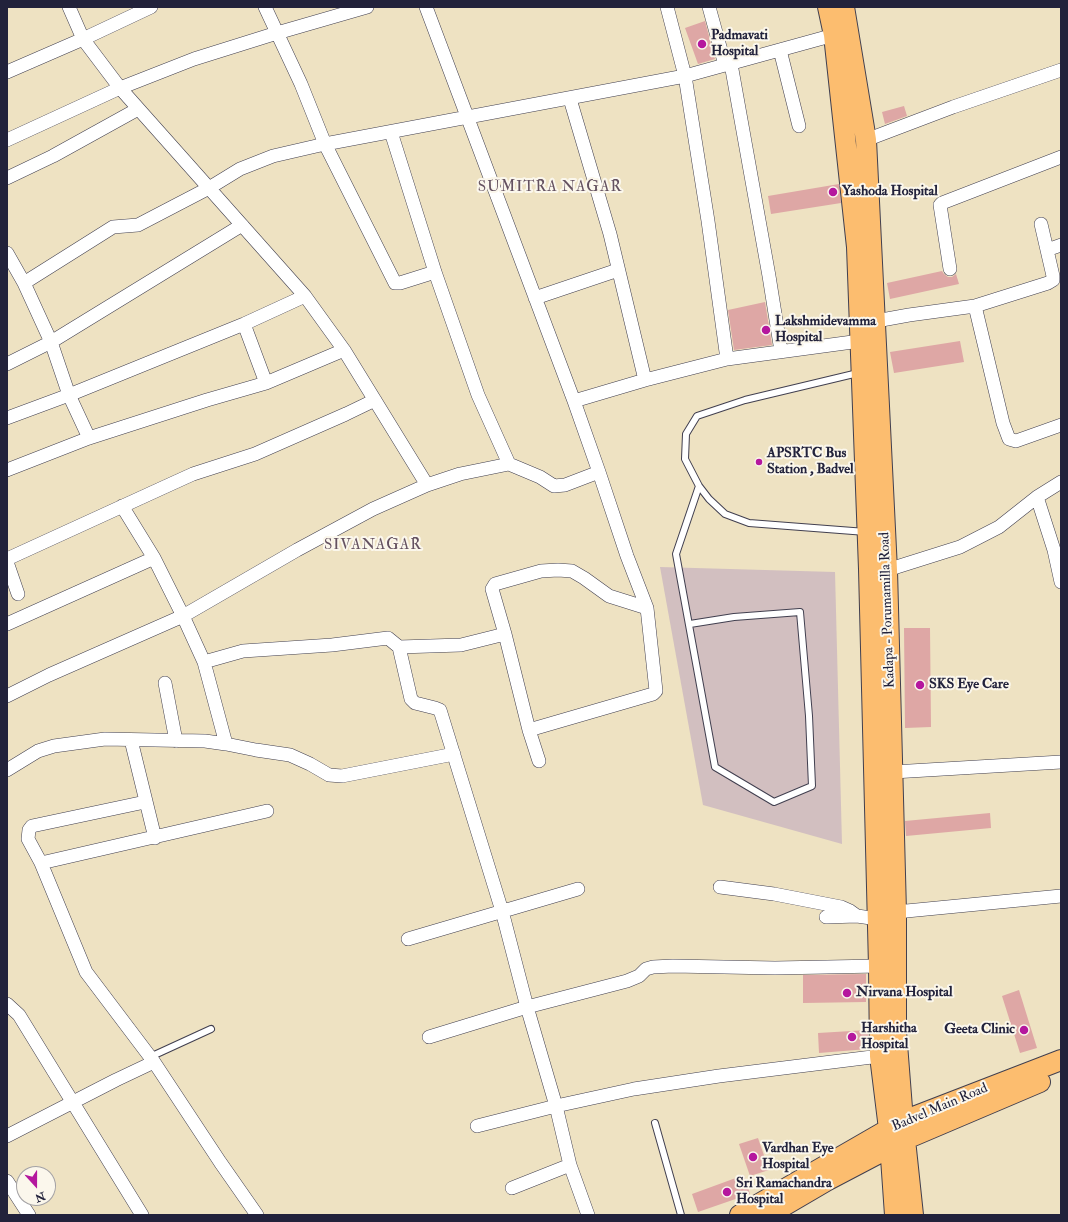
<!DOCTYPE html>
<html>
<head>
<meta charset="utf-8">
<style>
  body { margin:0 }
  #map { position:relative; width:1068px; height:1222px; overflow:hidden; background:#eee2c2; font-family:"IM FELL Double Pica",serif }
  canvas { display:block }
  .frame { position:absolute; inset:0; border:8px solid #22223b; pointer-events:none }
  .north { position:absolute; left:16px; top:1166px; width:40px; height:40px; box-sizing:border-box; background:#fbf7ec; border:1px solid #a4a2a5; border-radius:50%; rotate:159deg; font-size:11px; font-weight:700; line-height:16px; text-align:center; color:#22223b }
  .north::after { content:''; display:block; margin:auto; width:14px; height:18px; background:#b5179e; clip-path:polygon(50% 0,100% 100%,50% 72%,0 100%) }
</style>
</head>
<body>
<div id="map">
<canvas width="1068" height="1222"></canvas>
<div class="frame"></div>
<div class="north">N</div>
</div>
<script>
const c = document.querySelector('canvas').getContext('2d');
c.lineJoin = 'round';
function fillPath(path, color) { c.fillStyle = color; c.fill(path, 'evenodd'); }
const shape = rows => new Path2D(rows.map(r => 'M' + r).join(''));
function trace(path, color, width, dash) { c.strokeStyle = color; c.lineWidth = width; c.lineCap = dash ? 'butt' : 'round'; c.setLineDash(dash || []); c.stroke(path); }
function label(font, color, halo, rows, align = 'center') {
  c.font = font + ' "IM FELL Double Pica",serif'; c.lineWidth = 4; c.setLineDash([]); c.textBaseline = 'middle'; c.strokeStyle = halo; c.fillStyle = color; for (const [text, x, y, turn = 0] of rows) {
    c.save(); c.translate(x, y); c.rotate((+turn || 0) * Math.PI / 180); c.textAlign = isNaN(turn) ? turn : align; if (halo) c.strokeText(text, 0, 0); c.fillText(text, 0, 0); c.restore();
  }
}
fillPath(shape([
  [660,567,835,572,842,844,703,805]
]), '#d2bfc0');
fillPath(shape([
  [705,21,715,59,698,64,685,28],
  [904,106,907,116,885,124,882,112],
  [839,184,841,203,771,214,768,196],
  [942,271,944,274,948,277,952,277,956,274,959,284,890,299,887,283],
  [765,302,772,345,734,350,728,310],
  [960,341,964,362,894,373,890,352],
  [904,628,930,628,931,727,905,728],
  [990,813,991,828,906,836,905,821],
  [866,974,866,1002,803,1003,803,975],
  [1019,990,1037,1048,1020,1053,1002,996],
  [868,1030,868,1049,819,1053,818,1033],
  [758,1138,769,1170,750,1176,739,1144],
  [744,1175,750,1194,698,1212,692,1194]
]), '#dea7a5');
const lane = shape([
  [858,373,745,400,697,416,686,434,685,459,699,486,709,499,725,514,749,523,866,532],
  [690,624,734,617,800,612,809,716,812,786,774,802,715,767,676,554,699,486],
  [150,1057,211,1029],
  [655,1123,681,1215]
]);
const street = shape([
  [69,7,83,39,120,88,305,296,344,350,427,485],
  [265,7,301,84,325,144,395,283,400,283,435,272],
  [426,7,574,401,599,472,627,556,647,608,656,691,653,694,529,730],
  [667,7,685,76,708,221,727,359],
  [709,7,725,65],
  [780,50,799,126],
  [731,64,769,276,781,351],
  [7,72,83,39,151,7],
  [570,99,610,234,645,380],
  [391,132,435,272,478,395,509,464],
  [7,140,120,88,194,59,277,33,367,7],
  [866,140,953,107,1061,70],
  [7,178,53,156,138,109],
  [1047,250,1061,245],
  [7,253,24,283,51,342,69,395,89,438],
  [950,269,940,205,942,203,1061,157],
  [24,283,113,227,138,225,209,188,240,169,273,156,325,144,685,76,834,35],
  [535,298,618,270],
  [975,306,1048,283,1053,280,1053,276,1041,224],
  [876,321,909,315,975,306,1003,423,1009,439,1016,441,1061,425],
  [244,324,266,383],
  [7,364,51,342,242,225],
  [574,401,645,380,727,359,860,341],
  [7,418,69,395,244,324,305,296],
  [7,470,89,438,207,400,266,383,344,350],
  [1037,497,1054,550,1061,582],
  [122,506,154,558,183,616,204,662,226,744],
  [7,559,171,484,193,474,255,454,346,414,375,400],
  [7,562,18,594],
  [887,570,960,547,999,527,1037,497,1061,482],
  [7,624,154,558],
  [399,647,411,699,415,703,435,708,440,710,502,911,527,1007,556,1106,570,1165,588,1215],
  [204,662,243,651,332,645,388,638,399,647,461,645,505,634],
  [165,683,176,741],
  [7,696,49,675,183,616,297,550,373,509,427,485,460,474,509,464,540,477,554,486,565,485,599,472],
  [131,740,155,838],
  [539,761,529,730,505,634,492,589,495,584,541,571,558,570,572,571,584,578,609,596,647,608],
  [7,770,38,751,54,746,105,739,205,741,226,744,256,750,290,755,310,764,329,775,342,776,454,754],
  [893,772,1061,762],
  [145,802,32,826,29,830,28,839,41,863,86,972,154,1062,220,1162,257,1215],
  [41,863,267,811],
  [720,887,774,894,841,907,850,911,857,916],
  [896,912,1061,896],
  [826,917,857,916,878,919],
  [408,939,578,889],
  [7,1004,19,1015,142,1215],
  [429,1037,527,1007,627,981,639,976,646,969,653,967,673,966,775,968,879,966],
  [477,1126,556,1106,634,1089,719,1076,880,1056],
  [7,1136,116,1080,154,1062],
  [7,1181,29,1215],
  [512,1188,570,1165]
]);
const primary = shape([
  [828,7,834,35,857,247,869,569,879,966,880,1056,889,1129,895,1215],
  [844,7,866,140,887,570,896,912,896,1031,903,1121,913,1215],
  [740,1215,903,1121,1061,1060],
  [768,1215,826,1181,906,1139,1040,1082]
]);
trace(lane, '#413f4f', 8);
trace(street, '#413f4f', 14);
trace(primary, '#413f4f', 22);
trace(lane, '#fff', 6);
trace(street, '#fff', 13);
trace(primary, '#fcbd6f', 20);
for (const [x, y, r, color] of [
  [702,44,5,"#b5179e"],
  [833,192,5,"#b5179e"],
  [766,330,5,"#b5179e"],
  [759,462,4,"#b5179e"],
  [920,685,5,"#b5179e"],
  [847,993,5,"#b5179e"],
  [1024,1030,5,"#b5179e"],
  [852,1037,5,"#b5179e"],
  [753,1157,5,"#b5179e"],
  [727,1192,5,"#b5179e"]
]) { const dot = new Path2D(); dot.arc(x, y, r, 0, 2 * Math.PI); c.fillStyle = color; c.fill(dot); trace(dot, '#fbf7ec', 1.5); }
label('bold 14px', '#22223b', '#fbf7ec', [
  ["Padmavati",711,36],
  ["Hospital",711,52],
  ["Yashoda Hospital",842,192],
  ["Lakshmidevamma",775,322],
  ["Hospital",775,338],
  ["APSRTC Bus",767,454],
  ["Station , Badvel",767,470],
  ["SKS Eye Care",929,685],
  ["Nirvana Hospital",856,993],
  ["Harshitha",861,1029],
  ["Hospital",861,1045],
  ["Geeta Clinic",1015,1030,"right"],
  ["Vardhan Eye",762,1149],
  ["Hospital",762,1165],
  ["Sri Ramachandra",736,1184],
  ["Hospital",736,1200]
], 'left');
label('14px', '#22223b', '#fbf7ec', [
  ["Kadapa - Porumamilla Road",888,610,-92],
  ["Badvel Main Road",940,1108,-23]
]);
c.letterSpacing = '1px';
label('15px', '#645160', '#fbf7ec', [
  ["SUMITRA NAGAR",550,188],
  ["SIVANAGAR",373,546]
]);
c.letterSpacing = '0px';
</script>
</body>
</html>
